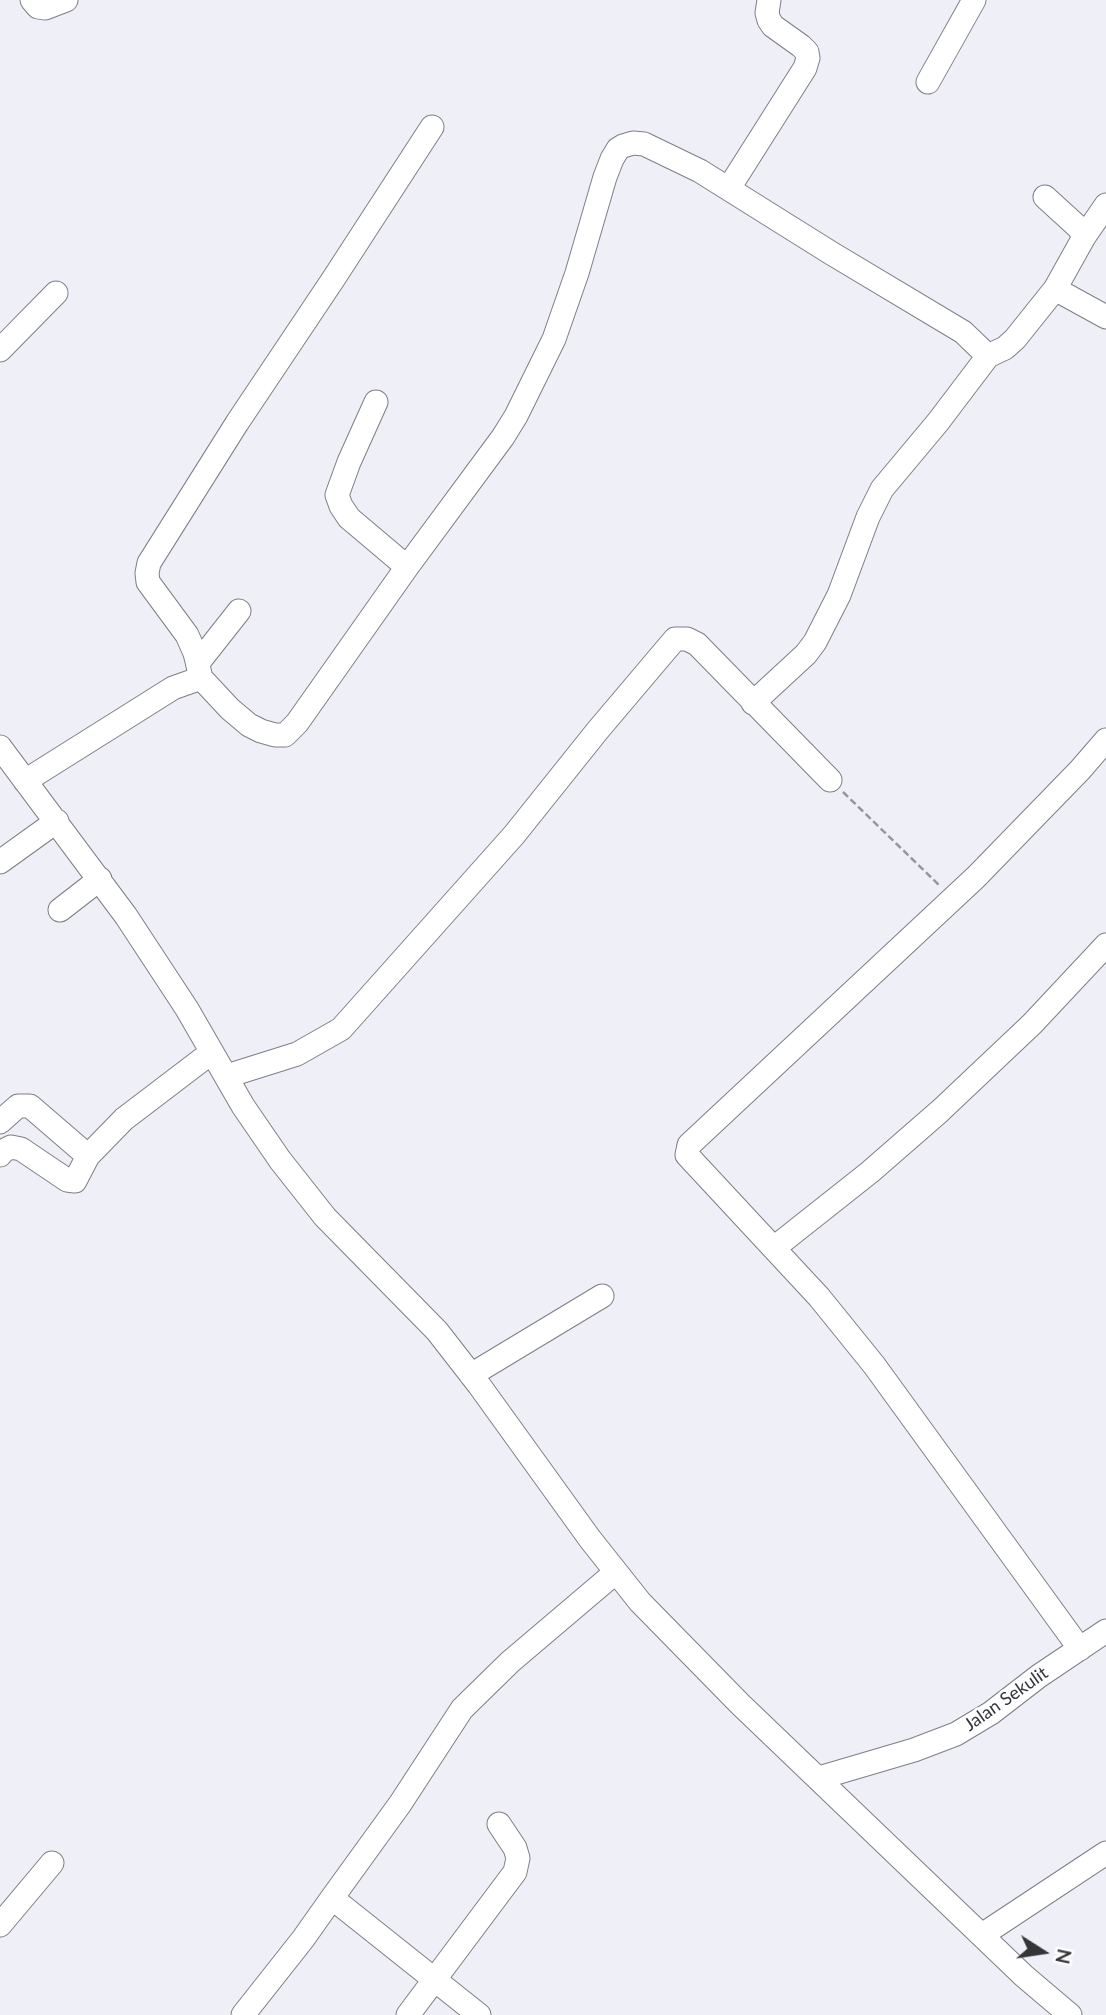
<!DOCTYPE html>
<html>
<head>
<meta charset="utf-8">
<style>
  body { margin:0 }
  #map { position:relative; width:1106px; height:2015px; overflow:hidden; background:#efeff8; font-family:Lato,sans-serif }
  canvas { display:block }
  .north { position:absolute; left:1008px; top:1917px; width:70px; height:70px; -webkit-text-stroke:5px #fdfdff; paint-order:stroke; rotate:102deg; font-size:19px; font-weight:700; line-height:28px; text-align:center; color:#353539 }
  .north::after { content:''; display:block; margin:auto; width:24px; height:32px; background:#353539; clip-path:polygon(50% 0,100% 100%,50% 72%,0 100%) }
</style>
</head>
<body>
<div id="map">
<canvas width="1106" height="2015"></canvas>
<div class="north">N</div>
</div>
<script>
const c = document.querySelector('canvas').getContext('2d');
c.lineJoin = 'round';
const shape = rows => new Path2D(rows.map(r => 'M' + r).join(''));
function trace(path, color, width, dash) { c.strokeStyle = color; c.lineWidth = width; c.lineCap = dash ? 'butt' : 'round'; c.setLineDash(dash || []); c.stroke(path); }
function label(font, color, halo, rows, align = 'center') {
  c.font = font + ' Lato,sans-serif'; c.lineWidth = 5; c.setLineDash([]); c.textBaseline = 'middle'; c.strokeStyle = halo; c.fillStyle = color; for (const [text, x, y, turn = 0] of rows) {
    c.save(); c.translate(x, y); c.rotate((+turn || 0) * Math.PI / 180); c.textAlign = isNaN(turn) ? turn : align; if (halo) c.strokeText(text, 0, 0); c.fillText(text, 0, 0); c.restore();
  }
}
const minor = shape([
  [32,0,38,7,45,8,66,0],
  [928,82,974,0],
  [729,188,805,68,808,58,807,52,801,46,773,26,769,20,767,13,769,0],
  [1045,197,1079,228,1084,237],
  [1055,289,1084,237,1106,205],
  [0,350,56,293],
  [376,402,349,462,337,495,341,506,349,518,407,567],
  [198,663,239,611],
  [201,678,195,653,187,635,148,582,147,573,149,563,237,423,334,278,432,127],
  [753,703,806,654,815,642,839,595,868,517,882,489,938,422,988,356,1005,348,1015,339,1055,289,1106,317],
  [0,747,126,916,187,1009,243,1106,280,1160,325,1217,437,1331,479,1385,590,1539,640,1602,740,1704,1024,1976,1070,2015],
  [25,781,173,688,201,678,230,709,249,725,261,731,275,735,285,735,297,723,407,567,503,437,516,416,554,339,577,273,605,177,612,159,618,149,623,146,633,143,644,144,700,171,831,253,963,332,988,356],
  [0,862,57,821],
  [60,910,100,879],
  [227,1076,297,1054,341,1029,514,835,598,730,675,639,687,639,697,644,830,780],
  [0,1122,18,1106,30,1106,88,1156,124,1119,212,1052],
  [0,1155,3,1151,11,1147,21,1149,67,1180,75,1181,88,1156],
  [774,1248,870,1172,940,1111,1032,1024,1106,945],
  [471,1375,602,1296],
  [1080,1649,874,1365,819,1297,687,1155,689,1145,976,877,1080,770,1106,740],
  [819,1778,914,1750,956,1734,991,1713,1039,1676,1106,1631],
  [332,1898,479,2015],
  [0,1925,52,1863],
  [982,1935,1106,1853],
  [243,2015,303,1939,332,1898,400,1804,462,1709,510,1662,616,1572],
  [408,2015,515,1872,518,1858,515,1848,499,1824]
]);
trace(minor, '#7f7e86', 25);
trace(shape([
  [843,792,939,885]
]), '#96969d', 2.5, [7, 3.5]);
trace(minor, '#fff', 23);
label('18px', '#353539', '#fdfdff', [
  ["Jalan Sekulit",1006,1699,-35]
]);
</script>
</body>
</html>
